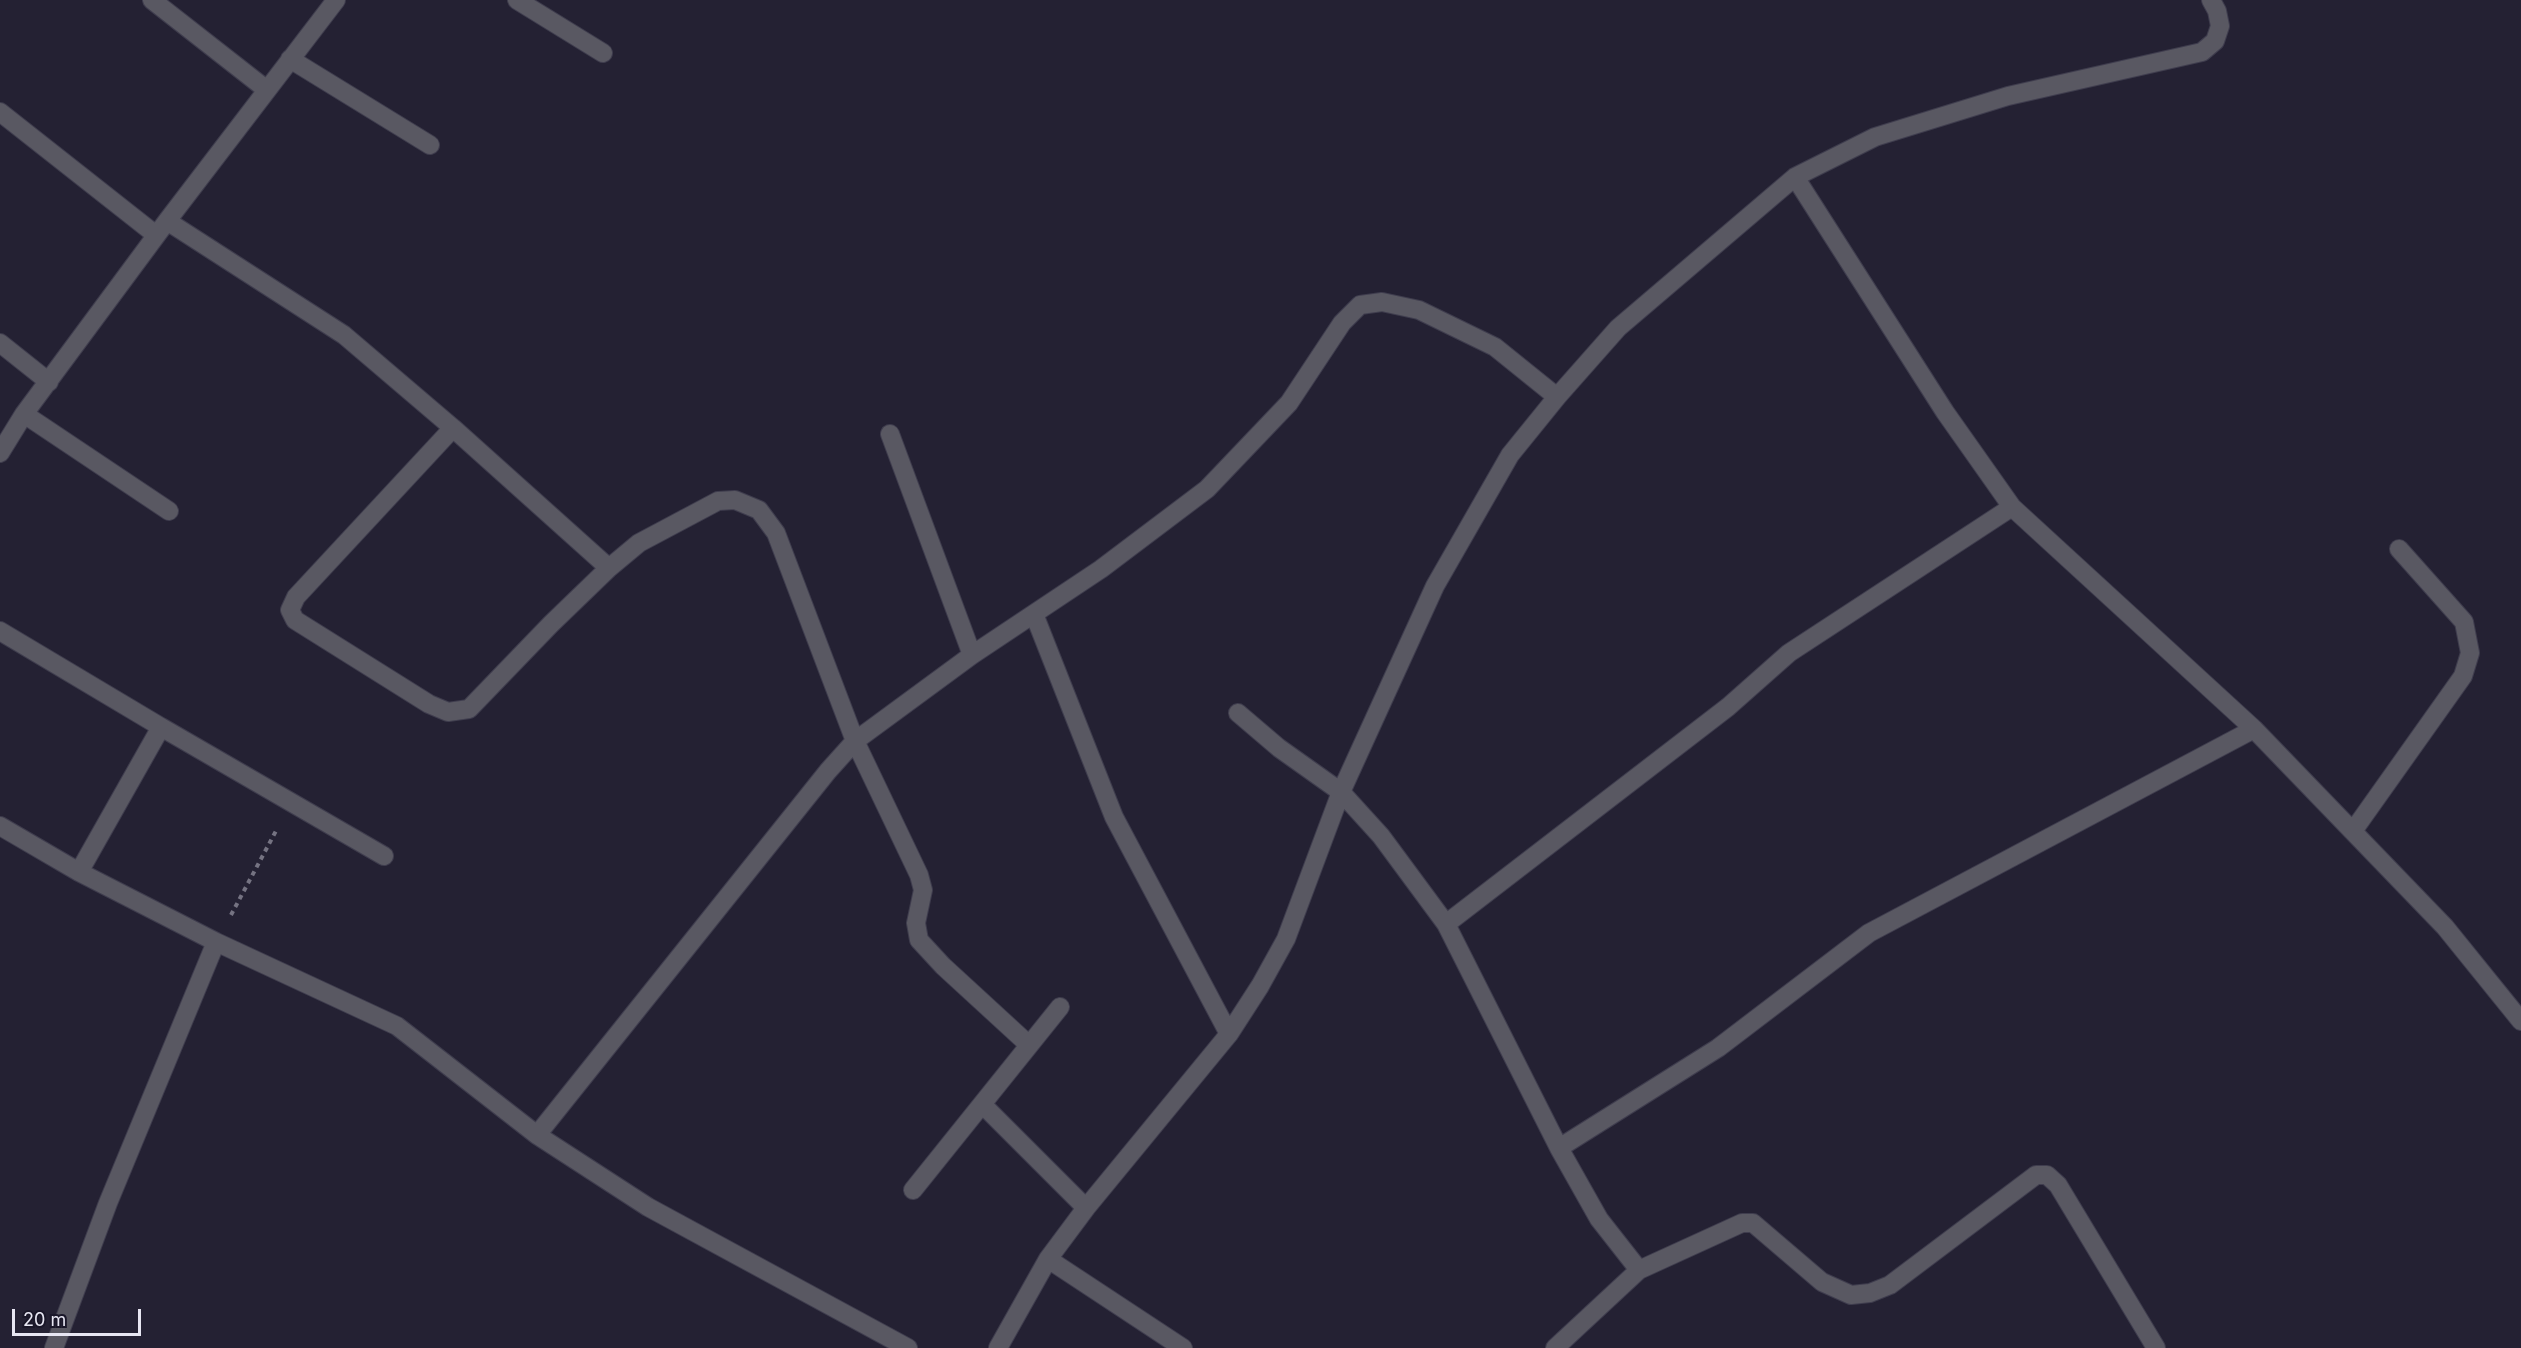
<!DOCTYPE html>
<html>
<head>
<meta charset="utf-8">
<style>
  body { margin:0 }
  #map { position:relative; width:2521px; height:1348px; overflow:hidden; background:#242133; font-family:Inter,sans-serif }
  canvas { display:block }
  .scale { position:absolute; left:12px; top:1309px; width:129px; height:27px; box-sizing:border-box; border:3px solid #e7e6f2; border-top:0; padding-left:8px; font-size:18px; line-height:21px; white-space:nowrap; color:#e7e6f2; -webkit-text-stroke:4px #1a1729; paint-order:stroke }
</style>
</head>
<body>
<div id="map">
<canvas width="2521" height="1348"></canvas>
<div class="scale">20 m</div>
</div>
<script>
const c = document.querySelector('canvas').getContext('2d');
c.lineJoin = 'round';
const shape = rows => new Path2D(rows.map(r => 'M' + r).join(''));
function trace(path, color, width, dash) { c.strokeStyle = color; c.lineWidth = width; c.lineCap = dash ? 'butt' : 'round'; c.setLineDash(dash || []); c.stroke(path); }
const street = shape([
  [152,0,267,90],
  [517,0,603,53],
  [290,59,430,145],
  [0,112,156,235],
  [1795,177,1945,412,2012,507,2254,729,2445,927,2521,1021],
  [167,221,344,335,453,428,296,597,290,610,295,620,429,704,448,712,469,709,551,624,609,568,639,543,718,501,735,500,759,510,776,533,855,741,919,875,923,890,916,923,919,940,943,966,1029,1045],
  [0,343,49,382],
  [24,414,169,511],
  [453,428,609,568],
  [890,434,972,655],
  [0,453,24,414,167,221,336,0],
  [1034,614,1114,817,1229,1034],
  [0,631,161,727],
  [1238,713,1279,748,1341,792,1381,836,1446,924,1559,1148,1599,1219,1639,1270],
  [0,826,79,872,216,942,397,1026,537,1135,648,1207,908,1348],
  [2353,831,2463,676,2470,653,2464,622,2399,549],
  [79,872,161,727,384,856],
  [1446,924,1728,707,1789,653,2012,507],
  [983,1105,1086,1208],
  [537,1135,828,771,855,741,972,655,1101,569,1207,489,1289,403,1342,323,1360,305,1382,302,1419,310,1495,347,1557,397],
  [1559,1148,1718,1048,1869,933,2254,729],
  [913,1190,1060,1007],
  [1048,1259,1183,1348],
  [54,1348,108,1203,216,942],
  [998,1348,1048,1259,1086,1208,1229,1034,1260,986,1286,939,1341,792,1435,586,1510,455,1557,397,1618,328,1795,177,1875,137,2008,96,2202,52,2215,41,2220,26,2217,11,2211,0],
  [1555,1348,1639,1270,1742,1223,1753,1223,1822,1282,1851,1295,1870,1293,1890,1285,2036,1175,2047,1175,2058,1185,2156,1348]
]);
trace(street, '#3f3d4e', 20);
trace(shape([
  [231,915,277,829]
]), '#757382', 4, [4.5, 4.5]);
trace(street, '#595862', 18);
</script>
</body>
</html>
